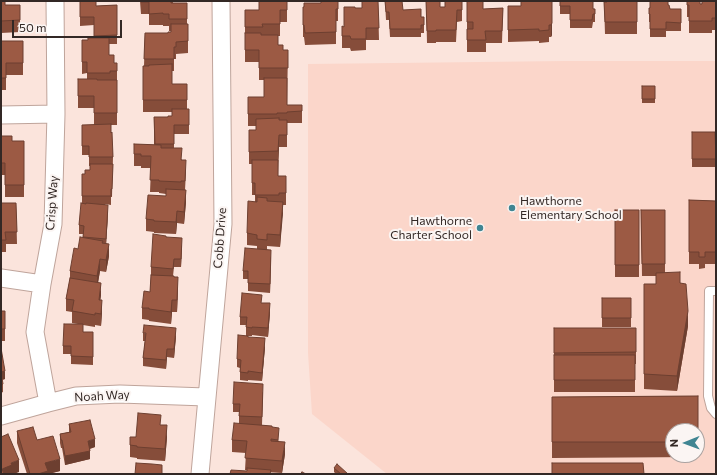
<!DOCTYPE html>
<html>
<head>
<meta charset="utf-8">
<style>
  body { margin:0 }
  #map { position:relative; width:717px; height:475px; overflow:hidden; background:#fbe4dc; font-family:Commissioner,sans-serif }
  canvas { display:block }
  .frame { position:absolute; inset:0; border:2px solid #332825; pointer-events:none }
  .north { position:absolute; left:665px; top:423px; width:40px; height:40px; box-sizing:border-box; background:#fbf5f3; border:1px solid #aba3a1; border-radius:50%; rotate:269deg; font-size:11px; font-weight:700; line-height:16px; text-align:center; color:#332825 }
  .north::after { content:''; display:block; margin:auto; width:14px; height:18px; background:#408592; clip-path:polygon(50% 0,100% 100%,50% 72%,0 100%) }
  .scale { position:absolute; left:12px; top:20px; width:110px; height:18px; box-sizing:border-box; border:2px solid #332825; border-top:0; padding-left:5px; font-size:12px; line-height:14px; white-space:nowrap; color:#332825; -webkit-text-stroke:3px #fbf5f3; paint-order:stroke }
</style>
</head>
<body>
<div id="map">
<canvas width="717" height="475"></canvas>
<div class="frame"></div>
<div class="north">N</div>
<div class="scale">50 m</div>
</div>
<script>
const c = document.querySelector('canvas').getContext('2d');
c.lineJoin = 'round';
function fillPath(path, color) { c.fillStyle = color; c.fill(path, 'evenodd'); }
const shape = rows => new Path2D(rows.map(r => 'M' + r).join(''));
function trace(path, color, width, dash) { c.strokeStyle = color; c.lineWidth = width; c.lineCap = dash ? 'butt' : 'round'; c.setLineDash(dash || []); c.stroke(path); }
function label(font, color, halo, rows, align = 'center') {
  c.font = font + ' Commissioner,sans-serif'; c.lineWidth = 4; c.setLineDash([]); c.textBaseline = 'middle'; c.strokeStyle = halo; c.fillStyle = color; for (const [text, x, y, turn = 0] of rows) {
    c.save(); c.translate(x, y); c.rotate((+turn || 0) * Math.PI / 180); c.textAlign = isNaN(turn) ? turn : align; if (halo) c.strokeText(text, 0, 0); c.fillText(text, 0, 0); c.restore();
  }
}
fillPath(shape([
  [565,61,716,61,716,474,387,474,312,414,308,353,308,64],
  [673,431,697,431,697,455,673,455]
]), '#fbd6ca');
const lane = shape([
  [716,291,709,291,708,396,711,408,716,414]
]);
const street = shape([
  [1,115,56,114],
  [1,278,42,284],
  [48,403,35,332,42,284,53,224,56,114,55,1],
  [1,416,48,403,76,396,120,394,206,397],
  [200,474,223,224,221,1]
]);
trace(lane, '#bfa49b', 10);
trace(street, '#bfa49b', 19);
trace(lane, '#fff', 8);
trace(street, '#fff', 17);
fillPath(shape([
  [1,1,5,1,5,5,20,5,20,32,1,33],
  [80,1,96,6,117,5,117,44,109,44,109,55,114,63,117,63,117,125,111,125,111,133,113,157,112,197,111,197,111,205,105,204,108,213,106,243,109,256,106,272,100,271,98,283,101,295,100,300,102,312,101,326,95,325,95,327,83,325,83,332,93,332,93,365,71,364,71,354,63,354,63,346,78,324,72,323,72,312,66,311,66,299,70,278,70,271,83,237,83,234,79,234,79,225,82,203,82,174,85,174,90,170,90,166,89,166,89,155,82,155,82,125,94,125,94,108,78,108,78,79,87,79,87,73,82,74,82,40,88,40,94,38,94,25,80,26],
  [140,1,173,1,173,3,187,3,187,24,188,24,188,53,176,54,176,59,174,59,174,71,172,71,172,84,187,84,187,109,189,109,189,134,174,134,174,148,182,160,186,172,185,190,186,202,184,224,177,223,176,234,154,233,154,232,146,231,146,219,156,196,166,196,166,194,159,193,159,192,150,192,151,168,141,168,141,166,134,166,134,144,154,145,154,117,168,117,172,116,172,112,143,112,143,66,144,66,145,33,168,33,171,32,171,31,169,31,169,26,163,26,163,25,149,25,149,14,141,14],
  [287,1,287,22,280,22,280,36,278,36,278,45,283,50,288,50,287,105,302,105,302,123,287,123,287,147,279,147,278,176,286,176,286,205,283,205,280,247,267,246,267,249,271,258,270,293,248,291,248,279,243,279,243,271,257,249,257,246,247,245,247,233,255,201,255,195,252,195,252,164,249,164,249,130,256,130,256,126,248,126,248,97,264,97,264,80,259,80,259,62,245,62,245,10,259,10],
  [338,1,338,21,336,21,336,44,305,45,304,37,303,37,303,19,321,3],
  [378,1,379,40,366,40,366,50,351,51,350,48,342,48,342,26,344,27,355,8,362,8],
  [385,1,403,10,421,17,424,17,424,33,421,33,421,37,390,37,389,20,386,20],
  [426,1,440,1,440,7,445,7,462,1,462,21,457,22,456,42,436,42,436,43,427,43],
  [467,1,483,9,503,8,502,43,486,43,486,52,467,52],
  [521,1,552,1,552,35,551,37,549,37,549,42,539,43,539,41,508,42,508,6,521,6],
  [560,1,595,9,595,22,593,22,592,28,570,28,570,14,560,14],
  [637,1,637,34,605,34,604,2],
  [687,1,700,4,716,1,716,30,712,30,712,33,689,33,689,17,687,17],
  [668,5,670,9,681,9,681,31,666,31,666,37,650,37,650,22,649,22,649,8],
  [1,41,23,41,23,75,6,75,6,90,1,90],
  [642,86,655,86,655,103,642,103],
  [692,132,715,132,716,167,692,167],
  [1,136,12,141,24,141,24,197,5,197,5,175,1,175],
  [689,200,716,201,716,264,705,264,705,268,699,269,699,264,689,264],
  [1,203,16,203,17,244,6,244,6,252,1,252],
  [615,210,639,210,639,277,615,277],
  [641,210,665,210,665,273,680,283,688,326,677,391,644,389,644,284,656,284,656,276,642,276],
  [166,237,182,246,181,267,174,267,173,276,178,289,177,312,172,312,171,324,149,321,149,320,142,319,142,308,150,292,151,276,151,267],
  [602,298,631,298,631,327,602,327],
  [262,303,270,312,268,337,252,335,252,336,246,336,246,325,240,325,240,317],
  [1,311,5,311,5,341,1,341],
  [554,328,636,328,636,364,635,364,635,392,554,392],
  [143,333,176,336,174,358,167,357,166,369,143,366,143,358,145,341,143,341],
  [248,337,265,347,262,381,248,380,248,381,240,380,240,368,237,367,237,359],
  [1,348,5,379,2,380,3,384,3,392,1,393],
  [263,392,262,425,272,427,285,454,282,473,247,471,247,470,245,470,246,453,232,452,232,440,239,424,239,412,233,412,233,404],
  [698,396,698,457,552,458,552,397],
  [673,431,697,431,697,455,673,455],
  [69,424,95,447,90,449,90,459,65,465,62,448,61,448,60,443,60,434,69,432],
  [161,425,167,437,165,461,137,459,137,458,130,457,130,445,136,437],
  [17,431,37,440,60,471,48,474,27,474,17,443],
  [334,468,348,474,336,474,334,472]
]), '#864d3a');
fillPath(shape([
  [552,23,552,35,551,37,551,25],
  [279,135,279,147,278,163,278,151],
  [186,190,186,202,184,224,184,212],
  [283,202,283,214,280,247,280,235],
  [108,205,108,213,106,247,106,239],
  [177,211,177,223,176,234,176,222],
  [182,238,182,246,181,267,181,259],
  [109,244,109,256,106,272,106,260],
  [271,250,271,258,270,293,270,284],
  [100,259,100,271,97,288,97,276],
  [178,277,178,289,177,312,177,300],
  [101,283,101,295,99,312,99,300],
  [102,300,102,312,101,326,101,314],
  [172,300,172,312,171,324,171,312],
  [270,303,270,312,268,337,268,328],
  [688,311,688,326,677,391,677,376],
  [176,328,176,336,174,358,174,349],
  [265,338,265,347,262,381,262,373],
  [167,349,167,357,166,369,166,360],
  [5,371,5,379,1,380,1,372],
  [167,425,167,437,165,461,165,449],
  [95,439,95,447,88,449,88,441],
  [285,442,285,454,282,473,282,461],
  [90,451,90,459,65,465,65,456],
  [60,459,60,471,48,474,38,474,45,463],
  [19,460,19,472,14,474,2,474,2,469,11,463]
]), '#6d3f30');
const building = shape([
  [1,1,5,1,5,5,20,5,20,20,1,21,1,1],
  [80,1,96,1,96,6,117,5,117,35,94,36,94,17,80,17,80,1],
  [141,1,171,1,171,3,187,3,187,19,169,19,169,14,163,14,163,13,149,14,149,2,141,2,141,1],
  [259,1,287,1,287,10,280,10,280,24,262,24,263,27,245,27,245,10,259,10,259,1],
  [321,1,338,1,338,9,336,9,336,32,305,33,304,25,303,25,303,7,304,7,304,3,321,3,321,1],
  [362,1,378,1,379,28,366,28,366,39,351,39,350,36,342,36,342,26,344,27,344,7,355,7,355,8,362,8,362,1],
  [385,1,402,1,403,10,421,9,421,17,424,17,424,25,421,25,421,29,390,29,389,12,386,12,385,1],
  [426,1,440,1,440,7,445,7,445,1,462,1,462,10,457,10,456,30,436,30,436,31,427,31,426,1],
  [467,1,483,1,483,9,503,8,502,31,485,31,486,40,467,40,467,29,473,29,473,22,467,22,467,1],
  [521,1,552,1,552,23,551,25,549,25,549,30,539,31,539,29,508,30,508,6,521,6,521,1],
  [560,1,593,1,593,9,595,9,595,14,593,14,592,20,570,20,570,6,560,6,560,1],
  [607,1,637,1,637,22,605,22,604,2,607,2,607,1],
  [650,1,668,1,668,5,669,5,670,9,681,9,681,23,666,22,666,29,650,29,650,14,649,14,649,8,650,8,650,1],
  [687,1,700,1,700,4,702,4,702,1,716,1,716,18,712,18,712,21,689,21,689,5,687,5,687,1],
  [171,24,188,24,188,41,176,42,176,47,174,47,174,59,144,59,145,33,168,33,168,32,171,32,171,24],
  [245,33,261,33,261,35,278,35,278,45,283,45,283,50,288,50,288,68,259,68,259,50,245,50,245,33],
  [88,38,109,38,109,55,114,55,114,63,117,63,117,71,110,71,110,73,87,73,87,62,82,62,82,40,88,40,88,38],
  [1,41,23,41,23,63,6,63,6,78,1,78,1,41],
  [172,64,172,84,187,84,187,100,143,100,143,66,149,66,149,65,172,64],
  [264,78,287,78,287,105,302,105,302,111,287,112,287,113,277,113,277,114,248,114,248,97,264,97,264,78],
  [78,79,97,79,97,80,117,80,117,113,94,113,94,96,78,96,78,79],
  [642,86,655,86,655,99,642,99,642,86],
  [172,109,189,109,189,125,174,125,174,144,155,144,154,117,168,117,168,116,172,116,172,109],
  [279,118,279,120,287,120,287,135,279,135,278,151,249,152,249,130,256,130,256,119,279,118],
  [111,124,111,133,112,132,113,157,89,157,89,146,82,146,82,125,111,124],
  [692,132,715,132,716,159,692,159,692,132],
  [1,136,12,136,12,141,24,141,24,185,5,185,5,163,1,163,1,136],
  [134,144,161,145,161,148,182,148,181,160,186,160,185,181,181,181,181,182,159,181,159,180,150,180,151,156,141,156,141,154,134,154,134,144],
  [252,160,278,160,278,176,286,176,286,193,279,193,279,195,255,195,255,183,252,183,252,160],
  [90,164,113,164,112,189,111,189,111,196,82,196,82,174,85,174,85,170,90,170,90,164],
  [166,189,186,190,184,212,177,211,176,222,154,221,154,220,146,219,148,195,166,196,166,189],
  [257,197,267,198,267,201,283,202,280,235,267,234,267,240,257,239,257,235,247,233,248,201,257,202,257,197],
  [689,200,716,201,716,252,705,252,705,257,699,257,699,252,689,252,689,200],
  [1,203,16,203,17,232,5,232,6,240,1,240,1,203],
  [81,203,86,204,86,203,108,205,106,239,83,237,84,226,79,225,81,203],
  [615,210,639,210,639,265,615,265,615,210],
  [641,210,665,210,665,264,642,264,641,210],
  [153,234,166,236,166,237,182,238,181,259,174,259,173,269,151,267,153,234],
  [80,237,103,241,102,243,109,244,106,260,100,259,97,276,70,271,74,248,78,249,80,237],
  [245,248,271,250,270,284,248,283,248,271,243,271,245,248],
  [680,272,680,283,686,284,688,311,677,376,644,374,644,284,656,284,656,273,680,272],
  [151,275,174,276,174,277,178,277,177,300,172,300,171,312,149,309,149,308,142,308,144,291,150,292,151,275],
  [70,278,101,283,99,300,102,300,101,314,95,313,95,315,72,311,74,300,66,299,70,278],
  [242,293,262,295,261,303,270,303,268,328,252,327,252,328,246,327,247,317,240,317,242,293],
  [602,298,631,298,631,318,602,318,602,298],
  [1,311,5,311,5,329,1,329,1,311],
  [64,324,83,324,83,332,93,332,93,357,71,356,71,346,63,346,64,324],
  [144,325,176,328,174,349,167,349,166,360,143,358,146,333,143,333,144,325],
  [554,328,636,328,636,352,554,353,554,328],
  [238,335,248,336,248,337,265,338,262,373,248,371,248,373,240,372,241,360,237,359,238,335],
  [1,348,5,371,1,372,3,384,1,385,1,348],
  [554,355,635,355,635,380,554,380,554,355],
  [234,382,263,384,262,417,239,416,240,404,233,404,234,382],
  [698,396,698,441,697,441,697,431,673,431,673,442,552,442,552,397,698,396],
  [138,413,161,415,160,425,167,425,165,449,137,447,137,446,130,445,130,437,136,437,138,413],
  [90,420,95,439,88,441,90,451,65,456,62,440,61,440,60,434,71,432,69,424,90,420],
  [234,423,272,426,272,427,279,428,278,440,271,439,271,441,285,442,282,461,245,458,247,441,232,440,234,423],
  [33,427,37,440,53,436,60,459,45,463,48,471,38,474,30,474,17,431,33,427],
  [8,434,19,460,11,463,12,465,2,469,4,474,1,474,1,437,8,434],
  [136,463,152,464,162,465,162,474,135,474,136,463],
  [552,463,643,463,644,474,552,474,552,463],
  [337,464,348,474,341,474,334,468,337,464],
  [247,468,271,470,270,474,230,474,231,470,247,471,247,468],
  [302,472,306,474,300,474,302,472]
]);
fillPath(building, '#9c5a44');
trace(building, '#6d3f30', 1);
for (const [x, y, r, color] of [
  [512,208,4,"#408592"],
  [480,228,4,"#408592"]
]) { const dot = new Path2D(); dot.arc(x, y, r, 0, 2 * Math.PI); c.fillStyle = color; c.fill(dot); trace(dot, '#fbf5f3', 1.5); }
label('12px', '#332825', '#fbf5f3', [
  ["Hawthorne",520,201],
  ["Elementary School",520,215],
  ["Hawthorne",472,221,"right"],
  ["Charter School",472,235,"right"]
], 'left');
label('12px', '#332825', '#fbf5f3', [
  ["Crisp Way",52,203,-86],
  ["Cobb Drive",220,238,-86],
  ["Noah Way",102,396,-3]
]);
</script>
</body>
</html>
